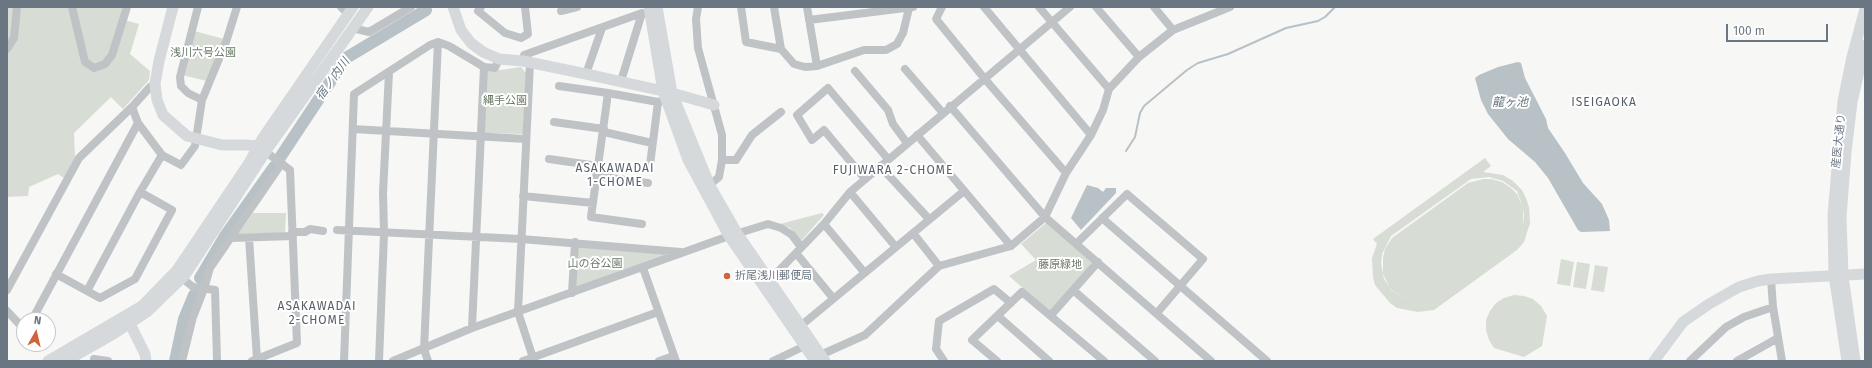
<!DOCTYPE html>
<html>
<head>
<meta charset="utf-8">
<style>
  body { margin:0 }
  #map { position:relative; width:1872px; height:368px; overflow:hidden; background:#f7f7f5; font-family:"Fira Sans",sans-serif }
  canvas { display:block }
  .frame { position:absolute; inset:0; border:8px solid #6a7783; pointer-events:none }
  .north { position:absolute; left:16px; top:312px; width:40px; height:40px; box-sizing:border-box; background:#fff; border:1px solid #c3c9cd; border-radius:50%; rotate:8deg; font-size:11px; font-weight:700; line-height:16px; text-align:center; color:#6a7783 }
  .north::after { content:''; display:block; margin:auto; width:14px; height:18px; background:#d0653d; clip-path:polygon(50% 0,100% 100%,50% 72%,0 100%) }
  .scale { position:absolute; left:1726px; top:24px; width:102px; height:18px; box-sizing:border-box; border:2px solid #6a7783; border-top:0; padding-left:5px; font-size:12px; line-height:14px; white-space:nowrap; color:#6a7783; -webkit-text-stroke:3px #fff; paint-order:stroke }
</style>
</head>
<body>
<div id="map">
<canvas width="1872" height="368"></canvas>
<div class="frame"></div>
<div class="north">N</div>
<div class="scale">100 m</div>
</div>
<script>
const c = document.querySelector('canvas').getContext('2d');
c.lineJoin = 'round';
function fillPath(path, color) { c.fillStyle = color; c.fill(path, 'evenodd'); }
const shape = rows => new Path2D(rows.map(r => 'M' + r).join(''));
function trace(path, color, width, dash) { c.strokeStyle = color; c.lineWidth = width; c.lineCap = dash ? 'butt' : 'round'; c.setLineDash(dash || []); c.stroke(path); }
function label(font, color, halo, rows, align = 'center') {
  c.font = font + ' "Fira Sans","Noto Sans JP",sans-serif'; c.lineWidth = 4; c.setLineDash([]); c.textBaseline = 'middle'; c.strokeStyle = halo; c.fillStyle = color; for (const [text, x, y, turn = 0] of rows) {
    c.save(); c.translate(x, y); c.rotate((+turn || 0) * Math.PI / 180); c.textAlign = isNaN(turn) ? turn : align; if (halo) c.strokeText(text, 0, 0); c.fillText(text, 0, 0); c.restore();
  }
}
fillPath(shape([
  [7,7,125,7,121,19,139,24,130,54,150,71,149,80,123,109,111,97,74,133,75,157,64,178,58,174,29,187,28,196,7,197],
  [194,31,224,39,207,81,182,75],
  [521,67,526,73,523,134,484,133,487,72],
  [1485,158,1491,166,1483,172,1503,175,1513,181,1522,190,1526,198,1529,207,1530,223,1524,242,1517,250,1434,310,1418,312,1397,308,1390,303,1375,285,1373,277,1372,258,1377,244,1373,239],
  [1489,177,1503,181,1517,191,1523,208,1524,216,1523,225,1523,208,1517,194,1511,188,1502,182,1491,179,1483,179,1468,183,1392,238,1385,249,1383,258,1383,274,1390,288,1395,293,1409,300,1392,291,1384,279,1381,264,1382,254,1391,236,1471,179],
  [253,213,286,213,285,233,238,234],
  [822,213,824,215,801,241,790,228,780,224],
  [1047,222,1092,263,1051,312,1009,276,1036,260,1021,244],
  [578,246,662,252,665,255,580,289,575,286],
  [1561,259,1574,262,1570,286,1557,284],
  [1577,262,1590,264,1586,289,1573,287],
  [1595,265,1608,267,1604,292,1591,290],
  [1514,295,1524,296,1533,299,1541,306,1547,316,1542,346,1524,357,1494,348,1489,340,1486,330,1486,320,1490,311,1496,303,1504,298]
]), '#d7dcd5');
fillPath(shape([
  [1518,62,1521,63,1525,78,1546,119,1548,128,1565,153,1583,183,1602,204,1609,220,1610,231,1581,232,1578,230,1548,178,1535,162,1508,139,1488,114,1481,100,1475,78,1479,75,1498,67],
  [1087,185,1098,188,1103,192,1106,188,1116,188,1116,193,1081,230,1071,218]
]), '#b8c1c6');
trace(shape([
  [1126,151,1135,137,1140,113,1144,106,1187,70,1198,63,1228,54,1286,28,1318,21,1325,17,1335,7]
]), '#b8c1c6', 2);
trace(shape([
  [281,156,346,58,426,10],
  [200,278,225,236,274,167],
  [175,361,184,319,194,295]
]), '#b8c1c6', 12);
trace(shape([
  [72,7,85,62,94,68,105,64,112,55,127,7],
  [198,7,180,77,181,86,188,93,202,100],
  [341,7,348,14],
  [481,7,478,11,505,33,521,38,528,34,525,7],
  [698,7,696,19,698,48,722,135,722,160,719,177,706,188],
  [741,7,746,42,781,49,794,64,805,67,817,66,864,50,886,50,897,44,903,33,909,8],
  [774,7,781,49],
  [807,7,817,66],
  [942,7,936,19,984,78,1066,173],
  [984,7,1091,135],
  [1039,7,1109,89],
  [1096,7,1139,57],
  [1154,7,1173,30],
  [561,11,577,7],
  [809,20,913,7],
  [352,28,369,32,411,7],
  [7,49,14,38,17,7],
  [523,61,524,55,642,13,621,81],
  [530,63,518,312,534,361],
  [905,69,943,113],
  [855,71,888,110,893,124,907,143],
  [586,74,602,28],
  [559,86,608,93],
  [950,106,1045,217,1211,361],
  [132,107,138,123,162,155,181,165,195,146,202,100,226,42,237,7],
  [554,122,604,129],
  [353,129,525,139],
  [604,132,652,143],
  [917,135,1011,246],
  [549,159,598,166],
  [722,160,736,160,752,135,781,112],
  [650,165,658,102],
  [880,166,929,219],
  [596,176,648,183],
  [865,179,824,130,812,140,797,115,828,88,888,159],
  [850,192,895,246],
  [523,196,593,203],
  [1102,218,1267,361],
  [642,224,591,217,608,93,658,102,667,100],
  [824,224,864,272],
  [337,230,521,239,681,252],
  [292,232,305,232,310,229,323,231],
  [913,233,939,266],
  [231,238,293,236],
  [249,238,257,359],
  [1077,243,1127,194,1203,259,1157,313],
  [796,253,833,298],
  [643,268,676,361],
  [56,274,87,291,140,192,162,155],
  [182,278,193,287,215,290,217,361],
  [1771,279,1773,307,1782,361],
  [767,283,824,224,850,192,1070,7],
  [7,290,79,158,132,107,150,87,155,84],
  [1073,290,1155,361],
  [87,291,100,298,135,279,172,210,140,192],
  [572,293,575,242],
  [7,311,24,329],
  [1051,315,1098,262],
  [998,316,1049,361],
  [32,320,138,123],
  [472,328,484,67],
  [798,328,964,191],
  [816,357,865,335,939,266,1011,246,1045,217,1066,173,1091,135,1103,110,1109,89,1139,57,1173,30,1230,7],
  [94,361,94,359,108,361],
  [182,361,193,317,204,289,210,268,282,163],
  [252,361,297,343,290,170,266,152],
  [344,361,354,94,430,45,438,42,449,46,484,67,495,68,499,59],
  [379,361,384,233,383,193,389,72],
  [393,361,472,328,729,236,768,224,781,228,792,235,801,247],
  [428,361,424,349,438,42],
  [523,361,658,312],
  [659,361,674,356],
  [773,361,809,344],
  [944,361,936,349,939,321,994,289,1011,303],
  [997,361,972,340,1022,292,1104,361],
  [1690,361,1726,327,1744,317,1773,307],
  [1737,361,1778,338]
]), '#bfc3c6', 8);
trace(shape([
  [173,7,159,61,155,84,157,100,163,115,187,136,222,145,246,145,257,146,262,149],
  [453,7,461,30,471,43,483,52,499,59,523,61,586,74,672,93,714,105],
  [649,7,663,91,688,160,729,236,815,361],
  [657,7,672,93,710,186,737,233,825,361],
  [127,318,145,354,146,361],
  [48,361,142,306,177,270,249,163,262,139,353,7],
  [66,361,115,333,147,312,185,275,270,145,368,7],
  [1654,361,1683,322,1709,304,1739,287,1758,281,1771,279,1865,274],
  [1847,361,1834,275,1833,215,1843,101,1852,57,1865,9],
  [1855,361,1843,276,1841,217,1846,152,1852,102,1865,45]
]), '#d5d9dc', 11);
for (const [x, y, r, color] of [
  [727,276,4,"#d0653d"]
]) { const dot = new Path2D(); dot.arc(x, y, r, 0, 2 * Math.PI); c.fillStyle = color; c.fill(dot); trace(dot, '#fff', 1.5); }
label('11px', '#6b7b68', '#fff', [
  ["浅川六号公園",203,53],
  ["縄手公園",505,101],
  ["山の谷公園",595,264],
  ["藤原緑地",1060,265]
]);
label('11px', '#6a7783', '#fff', [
  ["産医大通り",1839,141,-84]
]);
label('11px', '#6a7783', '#fff', [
  ["折尾浅川郵便局",735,276]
], 'left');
label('italic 12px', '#66777f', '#fff', [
  ["宿ノ内川",333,79,-54],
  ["龍ヶ池",1510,103]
]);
c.letterSpacing = '1px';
label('12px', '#576069', '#fff', [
  ["ISEIGAOKA",1604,103],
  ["ASAKAWADAI",615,169],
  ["1-CHOME",615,183],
  ["FUJIWARA 2-CHOME",893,171],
  ["ASAKAWADAI",317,307],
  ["2-CHOME",317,321]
]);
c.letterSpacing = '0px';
</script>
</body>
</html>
